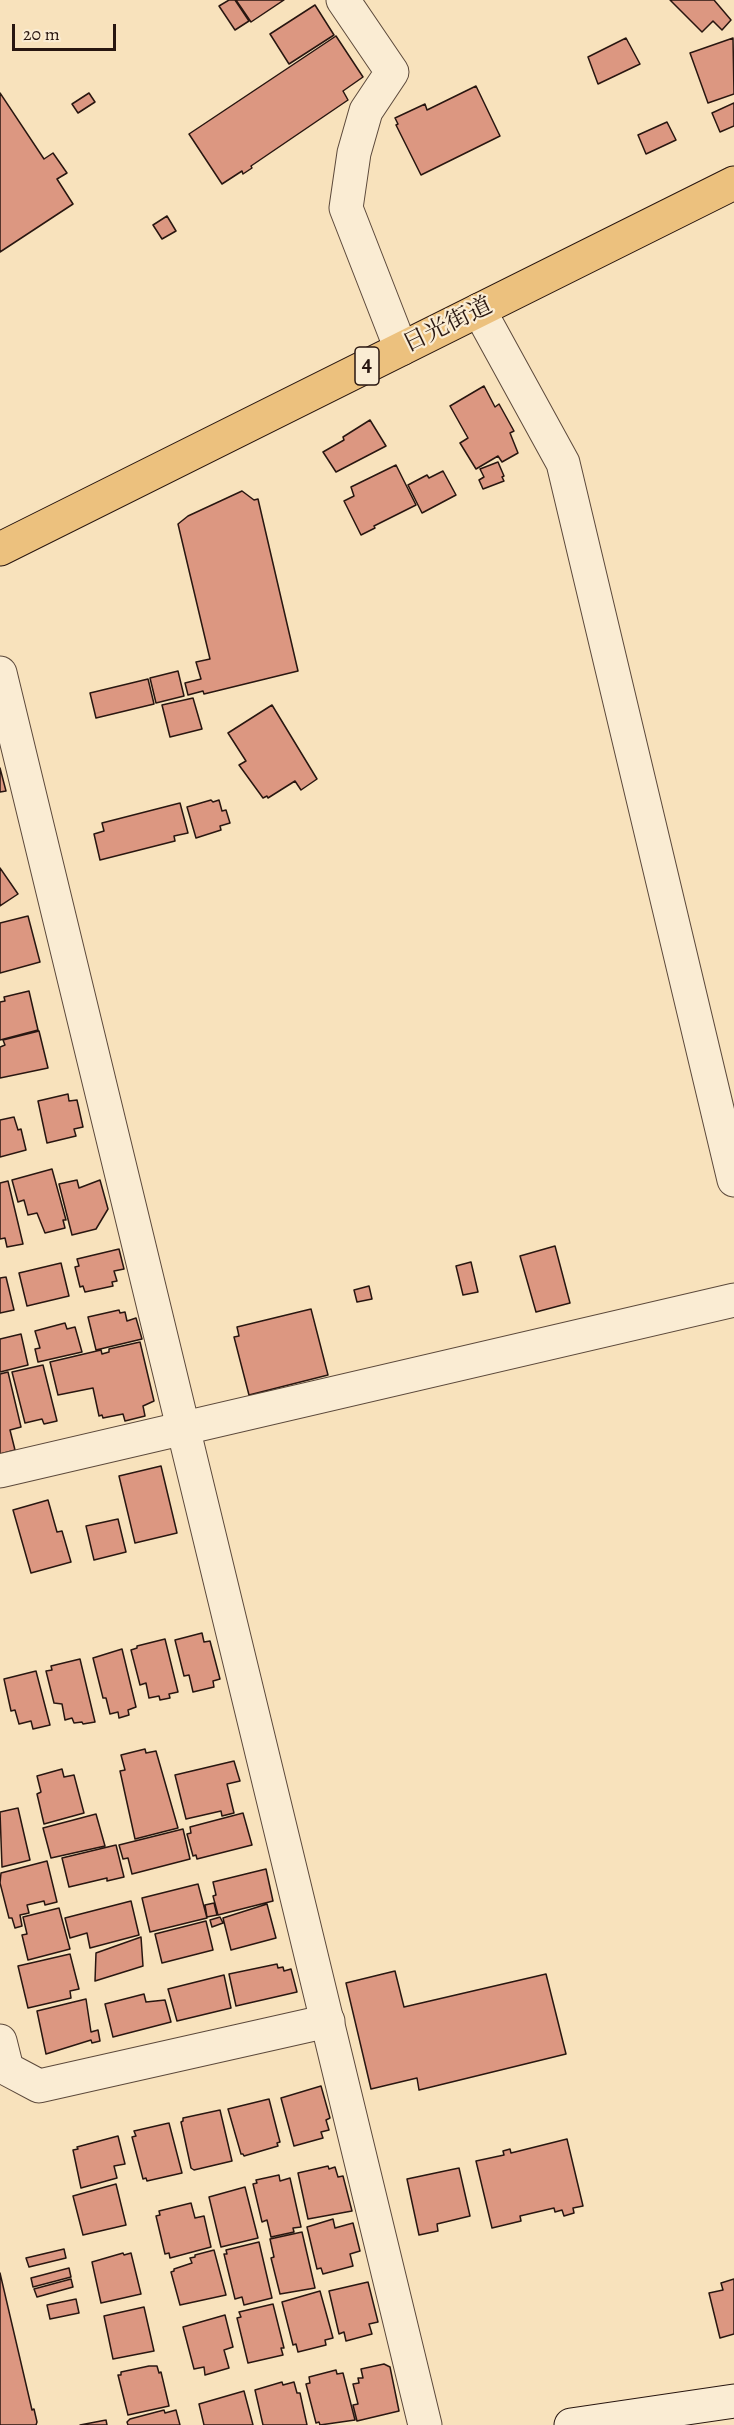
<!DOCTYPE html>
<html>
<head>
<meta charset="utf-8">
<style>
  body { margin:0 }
  #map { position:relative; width:734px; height:2425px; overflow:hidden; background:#f8e2bc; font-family:Alegreya,serif }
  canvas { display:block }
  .scale { position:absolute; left:12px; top:24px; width:104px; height:27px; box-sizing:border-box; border:3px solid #281610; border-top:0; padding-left:8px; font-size:18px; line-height:21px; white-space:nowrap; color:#281610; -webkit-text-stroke:4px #faecd3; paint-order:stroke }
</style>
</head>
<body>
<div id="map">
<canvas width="734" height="2425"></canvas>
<div class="scale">20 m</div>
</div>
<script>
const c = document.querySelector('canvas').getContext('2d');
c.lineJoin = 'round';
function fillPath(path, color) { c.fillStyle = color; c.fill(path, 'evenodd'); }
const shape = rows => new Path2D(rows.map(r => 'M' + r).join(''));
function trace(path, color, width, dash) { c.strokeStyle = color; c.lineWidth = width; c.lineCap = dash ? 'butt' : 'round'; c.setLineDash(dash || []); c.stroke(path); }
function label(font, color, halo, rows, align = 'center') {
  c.font = font + ' Alegreya,"Noto Serif JP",serif'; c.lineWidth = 4.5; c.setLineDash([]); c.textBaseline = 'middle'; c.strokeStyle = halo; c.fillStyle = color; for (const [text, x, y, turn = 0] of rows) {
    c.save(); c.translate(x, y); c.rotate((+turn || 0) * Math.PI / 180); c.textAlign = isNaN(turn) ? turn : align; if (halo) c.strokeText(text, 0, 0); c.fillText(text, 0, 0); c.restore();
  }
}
const building = shape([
  [229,0,235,0,249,21,235,30,219,6,229,0],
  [236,0,284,0,251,22,236,0],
  [670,0,714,0,731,20,722,30,713,21,702,32,670,0],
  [315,5,334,35,289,64,270,34,315,5],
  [336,36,363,77,343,91,348,100,251,166,252,168,243,174,242,171,222,184,189,134,336,36],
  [626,38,640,64,598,84,588,57,626,38],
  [733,38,734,94,708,103,690,53,733,38],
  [476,86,500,136,421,175,396,125,398,124,395,118,425,104,427,110,476,86],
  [0,93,44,159,53,153,67,173,57,179,73,204,0,252,0,93],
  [89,93,95,102,78,113,72,104,89,93],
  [734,103,734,126,720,132,712,113,734,103],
  [667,122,676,140,646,154,638,135,667,122],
  [167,216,176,231,162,239,153,225,167,216],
  [484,386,495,407,499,404,514,431,510,433,518,453,502,462,498,456,476,469,460,443,468,438,450,406,484,386],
  [370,420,386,446,336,472,323,452,344,440,343,437,370,420],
  [498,462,504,476,502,477,504,481,483,489,479,480,484,477,480,469,498,462],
  [396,465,416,505,374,526,375,528,361,535,344,501,354,496,351,487,396,465],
  [443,471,456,495,422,513,408,485,427,475,429,478,443,471],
  [242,491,254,500,258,499,298,671,204,694,203,691,188,695,185,683,201,679,196,662,210,659,178,524,188,516,242,491],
  [178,671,184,696,156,703,150,678,178,671],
  [148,679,154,704,96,718,90,693,148,679],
  [193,698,202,729,170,737,162,705,193,698],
  [272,705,317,779,301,790,295,781,268,798,267,796,263,798,239,765,246,761,228,733,272,705],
  [0,768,6,791,0,792,0,768],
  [211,800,213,802,219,800,222,811,226,810,230,823,220,826,221,830,196,838,187,807,211,800],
  [180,803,188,833,174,836,175,841,100,860,94,834,104,831,102,823,180,803],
  [0,868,18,894,0,906,0,868],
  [28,916,40,962,0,973,0,923,28,916],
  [29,991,38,1030,0,1040,0,1002,5,1001,4,997,29,991],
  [39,1031,48,1068,0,1078,0,1047,5,1045,3,1040,39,1031],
  [68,1094,69,1101,77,1100,83,1127,74,1129,76,1136,47,1143,38,1101,68,1094],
  [14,1117,18,1130,21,1129,26,1150,0,1157,0,1120,14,1117],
  [52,1169,66,1220,63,1220,65,1228,45,1233,37,1213,28,1215,24,1200,18,1202,12,1180,52,1169],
  [77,1180,79,1188,100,1180,108,1209,96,1229,72,1235,59,1184,77,1180],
  [8,1181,23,1244,7,1247,5,1238,0,1239,0,1183,8,1181],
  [555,1246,570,1303,536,1312,520,1256,555,1246],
  [119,1249,124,1269,114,1271,117,1281,112,1282,113,1286,85,1292,83,1286,80,1287,75,1267,79,1266,77,1259,119,1249],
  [471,1262,478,1292,463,1295,456,1266,471,1262],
  [61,1263,69,1296,27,1306,19,1273,61,1263],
  [6,1277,14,1310,0,1313,0,1278,6,1277],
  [369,1286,372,1299,357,1302,354,1290,369,1286],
  [311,1309,328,1375,249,1395,234,1337,239,1336,237,1327,311,1309],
  [119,1310,120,1313,125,1312,127,1321,136,1318,142,1339,96,1350,88,1317,119,1310],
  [65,1323,67,1329,75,1327,82,1352,38,1362,35,1349,40,1348,35,1331,65,1323],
  [21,1334,28,1365,0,1372,0,1339,21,1334],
  [140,1342,154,1401,143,1406,145,1416,125,1421,123,1414,103,1418,102,1415,99,1416,93,1388,58,1395,50,1362,101,1350,102,1354,109,1352,109,1349,140,1342],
  [43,1365,57,1421,44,1424,42,1419,25,1423,12,1372,43,1365],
  [8,1372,21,1427,10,1430,15,1450,0,1454,0,1374,8,1372],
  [161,1466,177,1533,135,1543,119,1476,161,1466],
  [48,1500,57,1532,62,1531,71,1562,31,1573,13,1510,48,1500],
  [118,1519,126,1552,94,1560,86,1526,118,1519],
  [202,1633,204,1642,210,1641,220,1679,213,1681,214,1687,193,1692,189,1675,184,1676,175,1640,202,1633],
  [165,1639,178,1692,169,1694,170,1698,160,1700,159,1696,149,1698,146,1683,140,1685,131,1650,137,1648,137,1646,165,1639],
  [122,1649,136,1707,128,1710,129,1715,119,1718,118,1712,110,1714,106,1698,103,1698,93,1658,122,1649],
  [80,1659,95,1722,83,1724,82,1722,74,1723,72,1718,65,1720,62,1704,54,1703,46,1671,52,1670,51,1666,80,1659],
  [36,1671,50,1725,33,1729,31,1721,19,1724,15,1710,11,1711,4,1679,36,1671],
  [145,1749,146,1753,156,1751,178,1828,135,1839,120,1771,125,1770,121,1755,145,1749],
  [234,1761,240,1781,227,1784,234,1813,222,1816,221,1811,186,1819,175,1775,234,1761],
  [62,1769,64,1777,74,1775,84,1813,44,1824,37,1794,41,1792,37,1776,62,1769],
  [18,1808,30,1860,2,1867,0,1812,18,1808],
  [243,1813,252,1845,197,1859,196,1855,193,1856,187,1834,191,1833,190,1827,243,1813],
  [96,1814,105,1846,51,1858,43,1828,96,1814],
  [183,1829,190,1859,132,1874,128,1858,123,1859,119,1845,183,1829],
  [116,1845,124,1877,107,1881,107,1878,69,1887,62,1858,116,1845],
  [47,1861,57,1902,45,1905,44,1901,27,1905,29,1913,20,1915,22,1926,15,1928,12,1918,9,1918,0,1883,1,1873,47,1861],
  [266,1869,273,1901,218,1915,213,1896,216,1895,213,1882,266,1869],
  [198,1884,207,1918,150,1932,142,1898,198,1884],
  [131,1901,139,1935,90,1948,87,1933,70,1938,65,1918,131,1901],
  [214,1903,217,1915,207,1917,205,1905,214,1903],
  [267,1904,276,1938,231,1950,223,1918,267,1904],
  [59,1908,70,1949,28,1960,22,1935,27,1934,23,1917,59,1908],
  [220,1917,223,1923,212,1927,210,1920,220,1917],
  [206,1921,213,1950,162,1963,155,1934,206,1921],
  [141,1937,143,1966,95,1981,96,1953,141,1937],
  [70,1954,79,1989,70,1991,71,1998,28,2008,18,1966,70,1954],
  [277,1964,278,1968,283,1967,284,1971,291,1969,297,1992,236,2006,229,1974,277,1964],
  [395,1971,404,2007,546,1974,566,2054,419,2090,417,2078,371,2089,346,1983,395,1971],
  [224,1975,231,2008,177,2021,168,1989,224,1975],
  [144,1994,146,2002,165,2000,171,2022,113,2037,105,2004,144,1994],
  [86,1999,91,2032,98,2030,100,2041,92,2043,91,2040,46,2054,37,2011,86,1999],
  [321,2086,330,2118,326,2120,329,2130,321,2132,323,2138,294,2146,281,2098,321,2086],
  [269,2099,280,2142,277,2143,278,2146,244,2156,243,2154,241,2154,228,2109,269,2099],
  [220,2110,232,2161,194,2170,191,2168,181,2122,183,2121,183,2118,220,2110],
  [169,2123,182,2173,147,2181,146,2178,143,2179,132,2137,136,2136,134,2131,169,2123],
  [118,2136,125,2164,114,2166,117,2178,81,2188,73,2150,78,2149,77,2147,118,2136],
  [567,2139,583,2206,573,2208,574,2213,564,2216,562,2210,555,2212,554,2208,520,2216,521,2221,492,2228,476,2161,504,2155,503,2151,510,2149,511,2153,567,2139],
  [328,2166,329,2169,335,2167,338,2177,343,2176,352,2211,308,2219,298,2173,328,2166],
  [459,2168,470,2216,437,2224,438,2231,419,2235,407,2179,459,2168],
  [279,2175,280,2181,290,2178,301,2227,293,2228,294,2232,271,2237,267,2220,262,2222,253,2184,257,2183,256,2180,279,2175],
  [116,2184,126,2225,83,2235,73,2196,116,2184],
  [245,2187,258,2238,221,2247,209,2197,245,2187],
  [191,2203,195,2218,204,2216,211,2247,170,2258,169,2253,165,2254,156,2216,160,2215,159,2211,191,2203],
  [333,2219,335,2228,353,2223,360,2251,350,2254,353,2266,323,2274,321,2268,317,2269,307,2227,333,2219],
  [302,2232,315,2288,280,2294,271,2258,274,2257,270,2239,302,2232],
  [259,2242,272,2298,244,2305,242,2297,235,2299,224,2254,227,2254,226,2250,259,2242],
  [64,2249,66,2258,29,2267,26,2258,64,2249],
  [214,2250,226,2295,180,2305,171,2272,174,2271,174,2269,192,2263,190,2258,195,2257,195,2255,214,2250],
  [123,2253,124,2255,131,2253,141,2294,101,2303,92,2262,123,2253],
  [69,2268,71,2277,33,2287,31,2278,69,2268],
  [0,2273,32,2410,34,2409,37,2422,36,2425,0,2425,0,2273],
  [71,2279,73,2287,37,2297,34,2289,71,2279],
  [734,2279,734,2334,720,2338,709,2293,723,2290,721,2283,734,2279],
  [368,2282,378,2322,369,2324,372,2334,346,2341,344,2332,339,2334,329,2291,368,2282],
  [320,2291,333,2338,325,2340,326,2345,298,2352,296,2344,293,2345,282,2302,320,2291],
  [76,2299,79,2313,50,2319,47,2305,76,2299],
  [273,2304,284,2348,281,2348,283,2355,248,2363,237,2318,241,2317,239,2312,273,2304],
  [144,2307,154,2351,113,2359,104,2316,144,2307],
  [225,2315,233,2347,224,2350,229,2368,205,2375,204,2367,194,2369,183,2327,225,2315],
  [384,2364,390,2367,399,2411,357,2421,353,2405,358,2404,353,2384,359,2383,358,2378,363,2378,361,2369,384,2364],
  [149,2366,157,2366,159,2373,161,2372,169,2406,128,2415,118,2375,121,2375,121,2372,149,2366],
  [336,2370,337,2374,343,2373,355,2420,320,2425,319,2422,316,2423,306,2384,310,2383,309,2377,336,2370],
  [282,2382,283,2385,294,2382,297,2393,300,2393,307,2425,263,2425,255,2390,282,2382],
  [244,2391,253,2425,204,2425,199,2404,244,2391],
  [164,2410,165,2413,176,2410,180,2425,128,2425,127,2422,130,2419,164,2410],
  [106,2420,107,2425,80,2425,106,2420]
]);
fillPath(building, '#dc9781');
trace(building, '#281610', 1.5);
const minor = shape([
  [343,0,392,72,366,111,354,153,346,208,401,349],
  [479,310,563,463,734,1180],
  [0,1471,734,1300],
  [0,2041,7,2069,39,2086,328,2021]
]);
const tertiary = shape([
  [0,673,425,2425]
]);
const secondary = shape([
  [571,2425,734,2401]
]);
const trunk = shape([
  [0,549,734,183]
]);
trace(minor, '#5c493b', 35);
trace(tertiary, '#5c493b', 35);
trace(secondary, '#281610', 35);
trace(trunk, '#281610', 35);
trace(minor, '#faecd3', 33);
trace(tertiary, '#faecd3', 33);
trace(secondary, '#faecd3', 33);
trace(trunk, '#ecc17e', 33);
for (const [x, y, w] of [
  [367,366,24]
]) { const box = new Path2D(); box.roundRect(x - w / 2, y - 19, w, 38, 4.5); c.fillStyle = '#faecd3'; c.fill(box); trace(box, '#281610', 1.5); }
label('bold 22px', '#281610', null, [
  ["4",367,366]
]);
label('24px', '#281610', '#faecd3', [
  ["日光街道",448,326,-26]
]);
</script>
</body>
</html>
